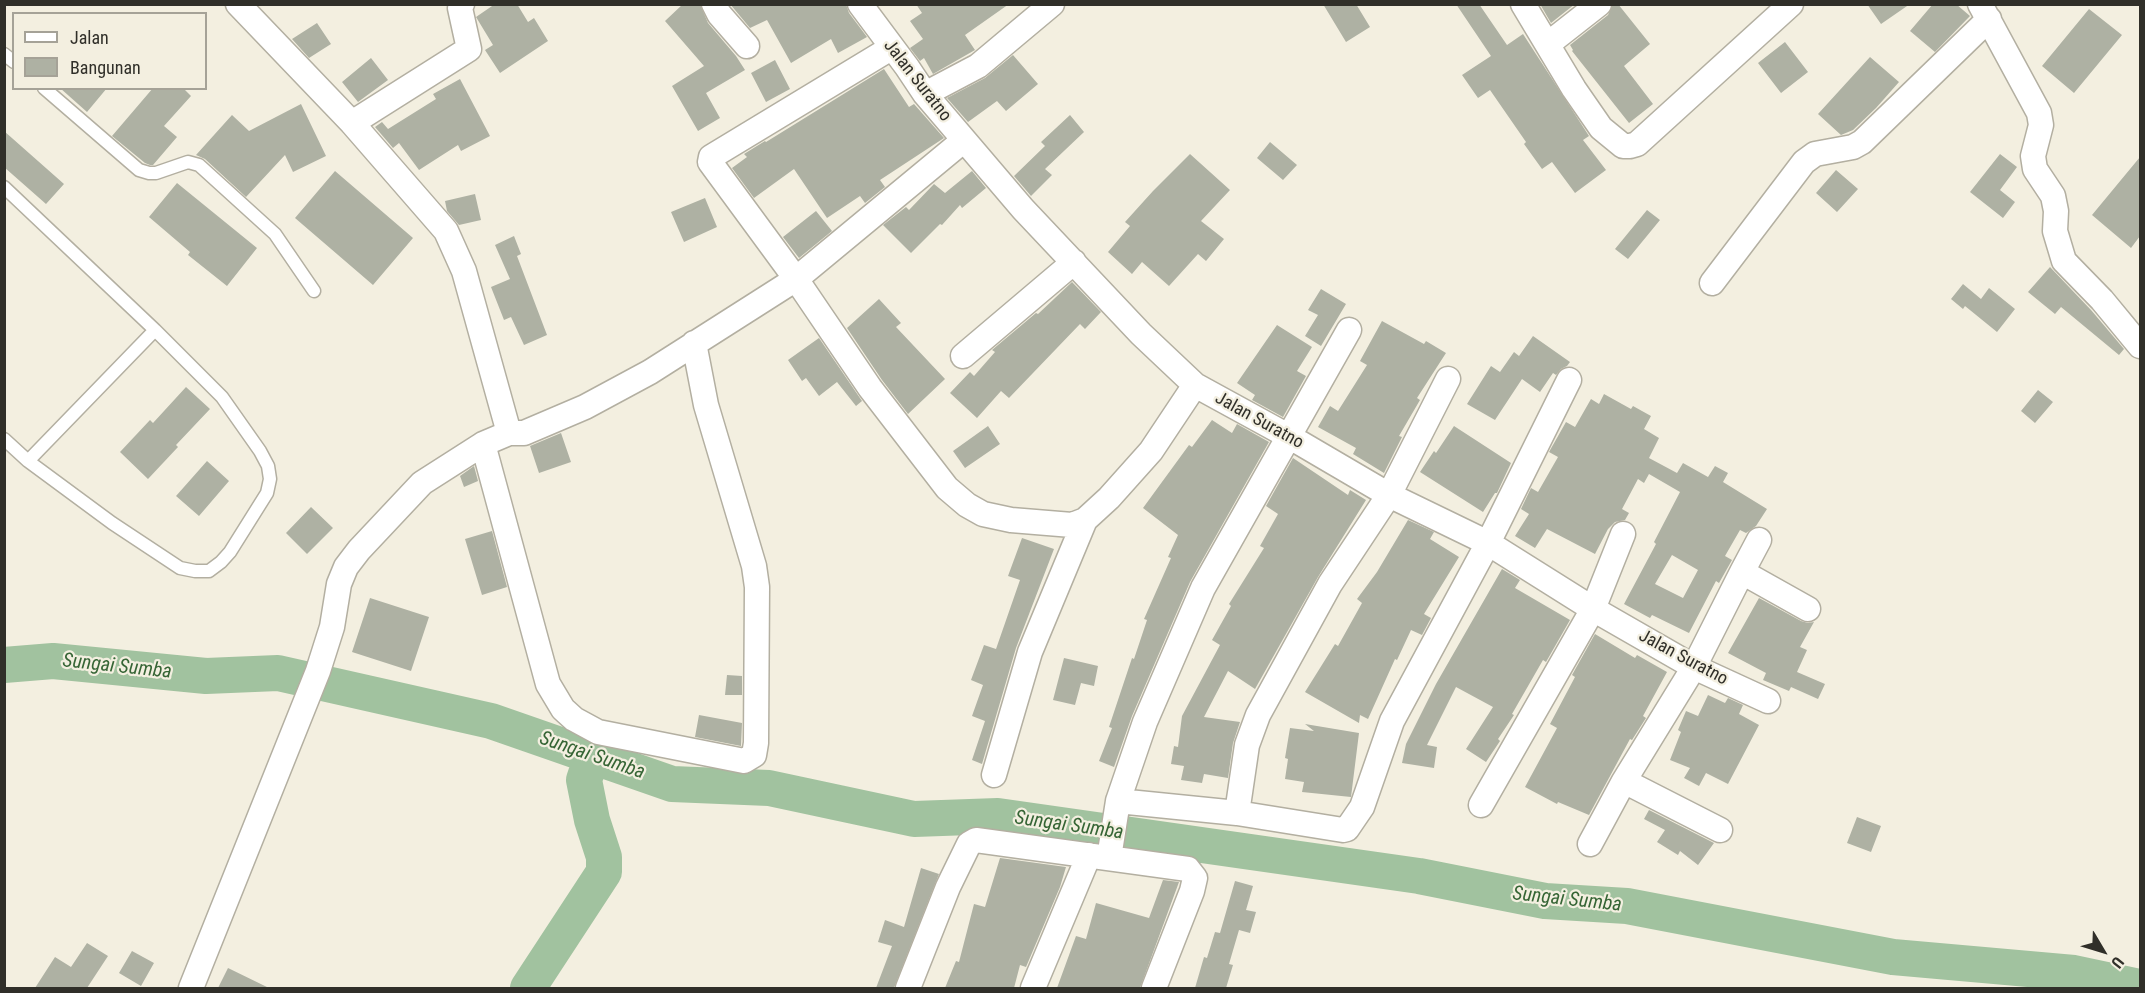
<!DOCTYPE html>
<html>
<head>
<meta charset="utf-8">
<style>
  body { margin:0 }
  #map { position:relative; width:2145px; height:993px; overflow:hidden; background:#f3efe0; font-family:"Roboto Condensed",sans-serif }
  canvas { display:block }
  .frame { position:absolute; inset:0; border:6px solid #302f29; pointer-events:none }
  .legend { position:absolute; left:12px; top:12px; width:195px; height:78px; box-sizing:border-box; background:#f3efe0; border:2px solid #a5a297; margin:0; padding:8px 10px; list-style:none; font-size:18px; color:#302f29 }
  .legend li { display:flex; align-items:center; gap:12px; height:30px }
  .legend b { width:30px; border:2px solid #a5a297 }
  .north { position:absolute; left:2073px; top:921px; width:60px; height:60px; -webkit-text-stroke:4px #f3efe0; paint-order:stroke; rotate:128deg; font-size:16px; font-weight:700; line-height:24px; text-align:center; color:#302f29 }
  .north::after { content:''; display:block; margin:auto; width:21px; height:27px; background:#302f29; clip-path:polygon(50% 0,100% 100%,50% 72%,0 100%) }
</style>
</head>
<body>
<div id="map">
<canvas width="2145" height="993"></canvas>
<div class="frame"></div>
<ul class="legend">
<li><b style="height:8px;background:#fff"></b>Jalan</li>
<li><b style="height:16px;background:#aeb1a3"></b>Bangunan</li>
</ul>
<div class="north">U</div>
</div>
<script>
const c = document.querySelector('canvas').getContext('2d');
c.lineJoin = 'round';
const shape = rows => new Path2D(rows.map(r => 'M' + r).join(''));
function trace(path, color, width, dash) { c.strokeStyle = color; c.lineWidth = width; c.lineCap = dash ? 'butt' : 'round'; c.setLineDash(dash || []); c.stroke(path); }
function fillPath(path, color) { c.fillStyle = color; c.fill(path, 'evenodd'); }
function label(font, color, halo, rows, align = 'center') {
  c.font = font + ' "Roboto Condensed",sans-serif'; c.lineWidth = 4.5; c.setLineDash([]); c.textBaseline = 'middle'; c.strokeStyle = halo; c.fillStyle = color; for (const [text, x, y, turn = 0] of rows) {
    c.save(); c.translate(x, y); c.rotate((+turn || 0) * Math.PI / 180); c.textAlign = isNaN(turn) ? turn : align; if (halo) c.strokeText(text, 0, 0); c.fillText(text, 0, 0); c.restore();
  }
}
trace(shape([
  [4,665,53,661,206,676,278,673,491,721,672,784,769,788,914,819,998,816,1419,876,1545,901,1627,906,1893,957,2074,973,2140,987],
  [528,988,604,872,604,857,592,820,584,780,592,756]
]), '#a1c29f', 36);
fillPath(shape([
  [495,4,517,4,528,22,534,18,548,41,500,73,485,50,493,45,476,17],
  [683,4,700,4,708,23,736,56,745,70,706,93,720,118,698,131,672,86,704,66,665,21],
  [730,4,846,4,849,13,867,37,838,53,831,39,791,63,767,20,750,28],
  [916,4,1009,4,965,35,975,50,933,74,924,58,920,61,910,48,923,39,910,21,922,13],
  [1323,4,1356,4,1370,27,1346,42],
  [1456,4,1479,4,1507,45,1523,34,1589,136,1583,140,1606,170,1575,193,1552,162,1542,169,1524,144,1526,142,1490,90,1478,98,1462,75,1491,56],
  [1540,4,1575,4,1551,23],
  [1613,4,1618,4,1650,44,1624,66,1653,104,1629,123,1572,51,1573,50,1570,45,1608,15],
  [1867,4,1910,4,1881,24],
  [1933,4,1956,4,1970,16,1935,52,1910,31],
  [2089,9,2122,35,2074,93,2042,66],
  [317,23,331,44,309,58,292,39],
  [1785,42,1808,72,1781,93,1758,63],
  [1013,55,1038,84,1006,111,997,101,968,122,947,98,985,78],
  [1870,57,1899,82,1876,108,1853,130,1841,135,1818,114],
  [371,58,388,80,358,102,342,82],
  [775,60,790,89,766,102,751,73],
  [884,69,909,107,914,104,944,138,880,180,885,187,865,203,860,196,827,218,794,169,754,198,732,168,747,157,744,154,765,141,766,142],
  [460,79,490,136,461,151,458,145,419,170,399,143,393,148,375,127,382,122,388,129,436,99,433,94],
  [60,88,107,88,87,112],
  [153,88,183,88,191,96,164,126,177,137,153,165,150,165,145,163,112,136],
  [301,104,326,156,293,172,285,155,246,197,205,159,196,155,232,115,249,131],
  [1070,115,1084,132,1045,169,1052,175,1031,196,1014,176,1045,146,1041,142],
  [4,131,64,184,46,204,4,167],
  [1270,142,1297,165,1283,180,1257,158],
  [1190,154,1230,190,1201,221,1224,239,1206,261,1198,254,1169,286,1142,262,1132,274,1108,252,1130,226,1125,222,1153,191],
  [2000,154,2017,167,2000,190,2015,202,2003,218,1970,192],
  [2140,157,2140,236,2131,248,2092,215],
  [1836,170,1858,189,1837,212,1816,193],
  [335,171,413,238,373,285,295,218],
  [972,171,986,188,962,208,960,205,942,225,940,224,911,253,883,225,906,207,909,210,934,184,945,193],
  [177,183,257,248,227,286,188,255,190,252,149,217],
  [475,194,481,220,459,225,447,211,445,201],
  [705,198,717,227,684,242,671,212],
  [1647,210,1660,220,1628,259,1615,249],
  [816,211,832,231,799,258,783,237],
  [514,236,521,254,517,256,547,335,524,345,511,317,504,320,491,287,510,279,495,245],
  [2050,267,2091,310,2124,349,2119,355,2061,307,2055,314,2028,292],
  [1072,282,1101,312,1085,329,1080,324,1009,398,1001,391,977,418,950,393,970,372,974,376,995,352,992,350,1036,313,1038,314],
  [1963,284,1981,299,1989,288,2015,309,1997,332,1965,306,1963,309,1951,299],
  [1321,289,1346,304,1321,346,1305,336,1318,315,1308,310],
  [879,299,901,323,896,327,945,379,908,414,882,380,847,328],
  [1382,321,1424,344,1426,341,1446,353,1417,398,1420,400,1399,436,1402,437,1384,473,1353,454,1356,448,1318,427,1330,406,1338,411,1367,365,1360,361],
  [1277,325,1312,347,1297,371,1306,376,1283,417,1252,400,1255,395,1237,383],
  [1533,336,1570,362,1567,366,1561,369,1556,375,1553,373,1540,392,1522,379,1495,420,1467,404,1491,366,1500,372,1514,352,1519,356],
  [819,338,862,401,856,406,837,382,819,396,806,378,802,381,788,360],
  [186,387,210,409,176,445,178,447,148,479,120,452,150,420,153,423],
  [2038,390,2053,402,2035,423,2021,411],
  [1604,394,1631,409,1633,406,1651,416,1644,429,1659,438,1649,458,1677,473,1683,463,1708,477,1715,466,1728,473,1723,482,1767,509,1756,526,1746,533,1740,530,1725,556,1732,560,1719,583,1716,581,1689,633,1652,615,1650,618,1624,604,1656,544,1654,542,1680,492,1649,474,1644,483,1638,479,1622,509,1629,513,1625,520,1615,522,1608,529,1595,554,1547,529,1535,548,1515,536,1529,514,1521,509,1531,488,1538,492,1558,457,1549,452,1566,422,1575,427,1591,399,1599,404],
  [1672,555,1698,570,1683,598,1655,584],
  [1212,420,1232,433,1237,424,1269,442,1190,582,1132,716,1114,767,1099,761,1112,728,1109,727,1132,658,1134,659,1147,620,1144,619,1171,558,1168,557,1178,535,1143,508,1189,445,1192,447],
  [988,426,1000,444,965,468,953,451],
  [1454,426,1511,463,1497,493,1495,493,1483,512,1420,472,1434,451,1436,453],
  [561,433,571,462,539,473,530,446],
  [1293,458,1348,495,1350,490,1366,500,1318,577,1255,689,1228,671,1204,717,1240,722,1233,743,1228,778,1204,774,1202,783,1181,780,1184,766,1171,764,1174,746,1178,747,1182,716,1220,645,1212,640,1231,606,1229,604,1264,548,1260,546,1278,514,1266,506],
  [207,461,229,481,199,516,176,496],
  [474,466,478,481,464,487,460,476],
  [311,507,333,528,307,554,286,533],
  [1408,520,1434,532,1430,539,1459,557,1424,614,1431,618,1422,635,1411,630,1397,660,1395,659,1368,719,1360,715,1359,723,1305,692,1335,644,1338,646,1362,603,1357,599,1377,572],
  [492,531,507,587,482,595,465,539],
  [1022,538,1054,549,1016,648,982,764,972,760,985,721,972,716,983,685,971,680,984,645,996,649,1020,580,1008,576],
  [1502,569,1520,580,1515,588,1570,620,1546,662,1543,660,1512,714,1514,715,1498,739,1500,741,1486,762,1466,749,1493,707,1456,687,1427,745,1437,747,1434,768,1402,763,1406,744,1436,684],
  [370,598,429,617,411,671,352,652],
  [1759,598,1801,621,1808,623,1814,622,1800,647,1807,650,1797,672,1825,684,1818,699,1791,687,1789,691,1763,680,1766,673,1728,653],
  [1595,634,1635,658,1637,655,1667,672,1643,716,1646,718,1632,740,1630,739,1589,815,1558,802,1557,804,1525,787,1557,728,1550,724,1575,677,1572,675],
  [1064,658,1098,666,1094,686,1081,683,1075,705,1053,700],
  [727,675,742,676,742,695,725,695],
  [1708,695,1725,703,1728,698,1743,705,1739,714,1759,725,1728,784,1706,773,1699,786,1684,778,1690,768,1670,760,1681,732,1678,730,1686,711,1698,716],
  [699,715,742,723,741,746,695,737],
  [1305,724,1359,733,1351,797,1302,792,1304,782,1285,779,1288,759,1285,758,1290,728,1314,731],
  [1649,810,1714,843,1698,865,1680,851,1678,855,1657,842,1665,830,1644,819],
  [1857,817,1881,826,1871,852,1847,843],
  [1000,858,1066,867,1060,887,1026,967,1020,965,1014,988,945,988,956,961,959,962,974,904,985,907],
  [921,868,939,874,894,988,876,988,892,946,878,942,885,920,904,927],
  [1163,880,1179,882,1140,988,1057,988,1076,936,1086,939,1096,903,1149,918],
  [1235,881,1253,886,1246,910,1256,912,1250,933,1239,930,1229,964,1233,965,1226,988,1195,988,1204,957,1207,958,1215,932,1220,933],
  [87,943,108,956,87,988,35,988,55,957,71,967],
  [132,951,154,963,141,986,119,973],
  [228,968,269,988,218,988]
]), '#aeb1a3');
const lane = shape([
  [4,54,14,62],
  [44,88,139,170,149,173,156,173,188,162,199,165,275,234,314,291],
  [4,187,155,330,28,461,4,439],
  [28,461,112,523,180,568,195,571,209,571,221,562,230,552,267,493,270,479,268,466,260,451,222,397,155,330]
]);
const street = shape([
  [238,4,352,123,446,231,464,271,509,433],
  [714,4,719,14,747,46],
  [860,4,907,67,925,94,1023,209,1141,334,1195,385,1290,437,1389,495,1488,543,1593,609,1694,667,1768,701],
  [1523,4,1574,89,1601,128,1623,146,1630,146,1637,144,1791,4],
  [1980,4,2039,113,2041,125,2033,156,2035,169,2053,196,2056,211,2055,231,2064,261,2102,300,2140,346],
  [1548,44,1599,4],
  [891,48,711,157,710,162,796,279,870,388,947,488,967,505,983,514,1011,520,1072,525,1085,520,1109,498,1151,451,1195,385],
  [925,94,978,66,1052,4],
  [352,123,469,49,460,8,462,4],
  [1712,283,1804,162,1815,154,1853,147,1862,142,1989,19],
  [963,356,1074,262],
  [483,444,548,684,563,709,574,719,598,732,744,761,754,755,756,743,757,587,754,566,706,405,694,343],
  [1742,572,1759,540],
  [994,775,1030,652,1085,520],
  [1624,781,1720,830],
  [1118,801,1237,813,1343,830,1347,829,1362,807,1392,721,1488,543,1569,380],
  [1481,805,1593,609,1623,534],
  [1237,813,1247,745,1258,715,1330,584,1389,495,1448,379],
  [1590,844,1624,781,1694,667,1742,572,1808,609],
  [1109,858,1118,801,1145,722,1203,588,1349,330],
  [191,988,318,671,332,627,339,584,346,567,359,550,422,483,483,444,509,433,524,433,585,407,650,372,796,279,964,140],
  [908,988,948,887,969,844,976,840,1188,869,1195,878,1192,891,1154,988],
  [1033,988,1089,855]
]);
trace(lane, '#b3afa1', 15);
trace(street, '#b3afa1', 27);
trace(lane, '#fff', 12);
trace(street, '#fff', 24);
label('18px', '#302f29', '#f3efe0', [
  ["Jalan Suratno",917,81,52],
  ["Jalan Suratno",1259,421,29],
  ["Jalan Suratno",1683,658,28]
]);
label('italic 20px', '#366535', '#f3efe0', [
  ["Sungai Sumba",117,667,6],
  ["Sungai Sumba",592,756,19],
  ["Sungai Sumba",1069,826,8],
  ["Sungai Sumba",1567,900,6]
]);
</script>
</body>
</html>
